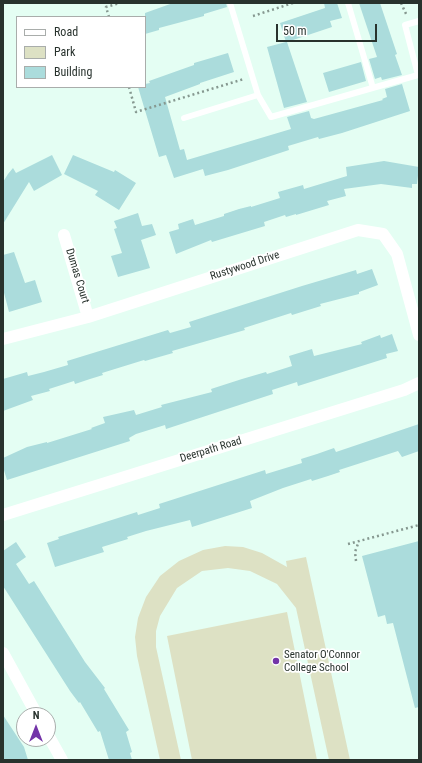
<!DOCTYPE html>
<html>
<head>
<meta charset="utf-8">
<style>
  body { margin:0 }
  #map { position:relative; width:422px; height:763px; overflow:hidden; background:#e4fef3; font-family:"Roboto Condensed",sans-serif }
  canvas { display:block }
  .frame { position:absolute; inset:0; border:4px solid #28322d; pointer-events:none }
  .legend { position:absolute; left:16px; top:16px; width:130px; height:72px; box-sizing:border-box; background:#fff; border:1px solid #a9adab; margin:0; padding:5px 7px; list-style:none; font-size:12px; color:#28322d }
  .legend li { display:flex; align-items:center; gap:8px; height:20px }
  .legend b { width:20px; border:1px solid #a9adab }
  .north { position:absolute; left:16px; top:707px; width:40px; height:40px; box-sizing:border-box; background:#fff; border:1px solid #a9adab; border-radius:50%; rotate:0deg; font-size:11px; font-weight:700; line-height:16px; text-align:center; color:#28322d }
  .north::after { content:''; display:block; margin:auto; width:14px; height:18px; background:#7334a8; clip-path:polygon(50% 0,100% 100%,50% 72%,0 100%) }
  .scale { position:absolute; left:276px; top:24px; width:101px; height:18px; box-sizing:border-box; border:2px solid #28322d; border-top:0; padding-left:5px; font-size:12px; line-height:14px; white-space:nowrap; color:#28322d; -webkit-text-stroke:3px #fff; paint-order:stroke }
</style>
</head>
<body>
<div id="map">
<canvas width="422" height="763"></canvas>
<div class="frame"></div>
<ul class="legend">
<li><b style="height:5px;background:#fff"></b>Road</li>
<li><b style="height:11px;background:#dde1c4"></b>Park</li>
<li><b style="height:11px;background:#abdcdc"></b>Building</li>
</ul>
<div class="north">N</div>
<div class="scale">50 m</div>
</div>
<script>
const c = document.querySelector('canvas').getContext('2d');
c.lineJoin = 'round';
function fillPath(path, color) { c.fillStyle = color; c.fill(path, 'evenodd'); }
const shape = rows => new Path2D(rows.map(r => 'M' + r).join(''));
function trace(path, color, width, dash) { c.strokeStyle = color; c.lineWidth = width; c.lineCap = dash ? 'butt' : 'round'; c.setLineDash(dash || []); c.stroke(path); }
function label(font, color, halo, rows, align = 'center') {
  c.font = font + ' "Roboto Condensed",sans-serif'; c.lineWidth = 3.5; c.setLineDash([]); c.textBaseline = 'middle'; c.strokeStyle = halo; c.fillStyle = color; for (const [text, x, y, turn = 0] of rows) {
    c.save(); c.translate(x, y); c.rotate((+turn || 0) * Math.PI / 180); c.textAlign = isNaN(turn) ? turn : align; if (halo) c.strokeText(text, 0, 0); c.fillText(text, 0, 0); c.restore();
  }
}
fillPath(shape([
  [225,546,243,547,262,553,287,567,286,561,306,557,350,760,329,760,296,608,277,584,250,571,228,568,202,571,177,588,160,616,156,631,156,647,181,760,160,760,137,656,135,637,138,618,146,597,160,576,179,561,203,550],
  [287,612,317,760,192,760,167,636]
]), '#dde1c4');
fillPath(shape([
  [173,3,226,3,227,7,204,14,204,16,159,28,159,30,145,34,145,13],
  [324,3,337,3,342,18,330,21,332,27,287,42,307,102,284,108,267,47,286,42,280,23,325,8],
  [359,3,380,3,397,54,395,55,402,75,382,80,381,77,375,79,369,59,377,57],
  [228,53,234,72,200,83,200,84,165,97,180,150,184,149,187,160,291,129,287,117,309,111,311,118,314,119,383,100,382,99,387,97,385,89,402,84,410,111,342,133,319,139,318,137,288,146,289,150,228,170,205,176,203,169,174,178,166,155,159,157,138,87,145,87,145,84,150,83,149,81,194,65,194,63],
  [361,62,366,81,329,92,323,73],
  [52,155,62,175,34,191,29,182,3,224,3,182,8,174,13,168,16,173],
  [73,155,114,172,115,170,136,183,119,210,95,195,98,191,64,174],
  [384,161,419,167,417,184,412,184,412,188,381,184,344,189,346,196,327,201,329,205,296,215,296,214,286,217,285,215,264,222,265,226,212,242,211,240,176,254,169,232,179,229,178,224,193,219,195,225,224,216,224,214,239,209,251,206,251,207,280,198,278,192,303,185,304,189,347,176,346,167],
  [138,213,142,226,152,224,156,235,141,240,150,268,118,277,111,256,122,253,114,229,117,228,114,221],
  [14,252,25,283,35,280,42,302,9,312,3,289,3,255],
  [372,269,378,285,359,292,359,294,320,304,321,306,292,315,291,313,244,328,245,330,172,351,173,353,145,361,144,360,102,373,103,375,90,379,75,384,74,381,49,389,50,391,31,396,33,400,3,411,3,379,27,372,28,376,44,372,68,365,67,361,168,330,170,333,191,327,189,322,302,286,356,270,357,274],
  [392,334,398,351,386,354,387,358,298,386,297,382,272,390,273,394,166,429,165,425,136,434,129,438,130,441,7,480,3,467,3,458,27,447,47,442,47,443,92,429,91,428,105,423,103,417,134,410,136,415,162,407,161,405,212,392,211,389,242,379,266,372,267,374,292,366,289,356,312,349,314,356,362,344,361,342,380,335,381,338],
  [419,424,419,451,402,457,398,451,339,470,340,472,328,476,312,481,311,479,283,488,250,501,252,508,192,527,190,520,146,531,127,537,128,539,102,547,104,552,55,567,47,543,59,539,58,537,137,512,138,515,160,508,159,504,265,470,266,474,302,463,301,459,317,454,334,448,336,452],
  [419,541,419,707,415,708,393,623,387,624,385,615,378,617,362,556],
  [16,542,26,557,16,564,29,584,34,581,85,662,105,688,104,689,129,730,126,732,132,752,130,753,132,760,109,760,100,731,98,732,80,702,79,703,70,691,3,586,3,551],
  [3,715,24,747,28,760,3,760]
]), '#abdcdc');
trace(shape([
  [401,3,407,16],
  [253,16,293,3],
  [109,17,106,7,120,3],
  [129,87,136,112,244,79],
  [348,544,419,525],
  [356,561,355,552,359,541]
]), '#869890', 2.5, [2, 3]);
trace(shape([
  [348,3,373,88],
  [258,95,271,117,418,75,405,25,419,21],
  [184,118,258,95,230,3]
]), '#fff', 6);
trace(shape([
  [64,235,88,317],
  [3,339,88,317,358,230,383,234,397,254,419,335],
  [3,515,404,390,419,383],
  [3,653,37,715],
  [48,735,62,760]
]), '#fff', 12);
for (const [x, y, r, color] of [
  [276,661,4,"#7334a8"]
]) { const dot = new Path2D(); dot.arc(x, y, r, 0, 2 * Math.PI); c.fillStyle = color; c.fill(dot); trace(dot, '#fff', 1.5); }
label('11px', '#28322d', '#fff', [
  ["Rustywood Drive",245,266,-18],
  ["Dumas Court",77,276,73],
  ["Deerpath Road",211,450,-17]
]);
label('11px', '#28322d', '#fff', [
  ["Senator O'Connor",284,655],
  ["College School",284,668]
], 'left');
</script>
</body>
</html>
